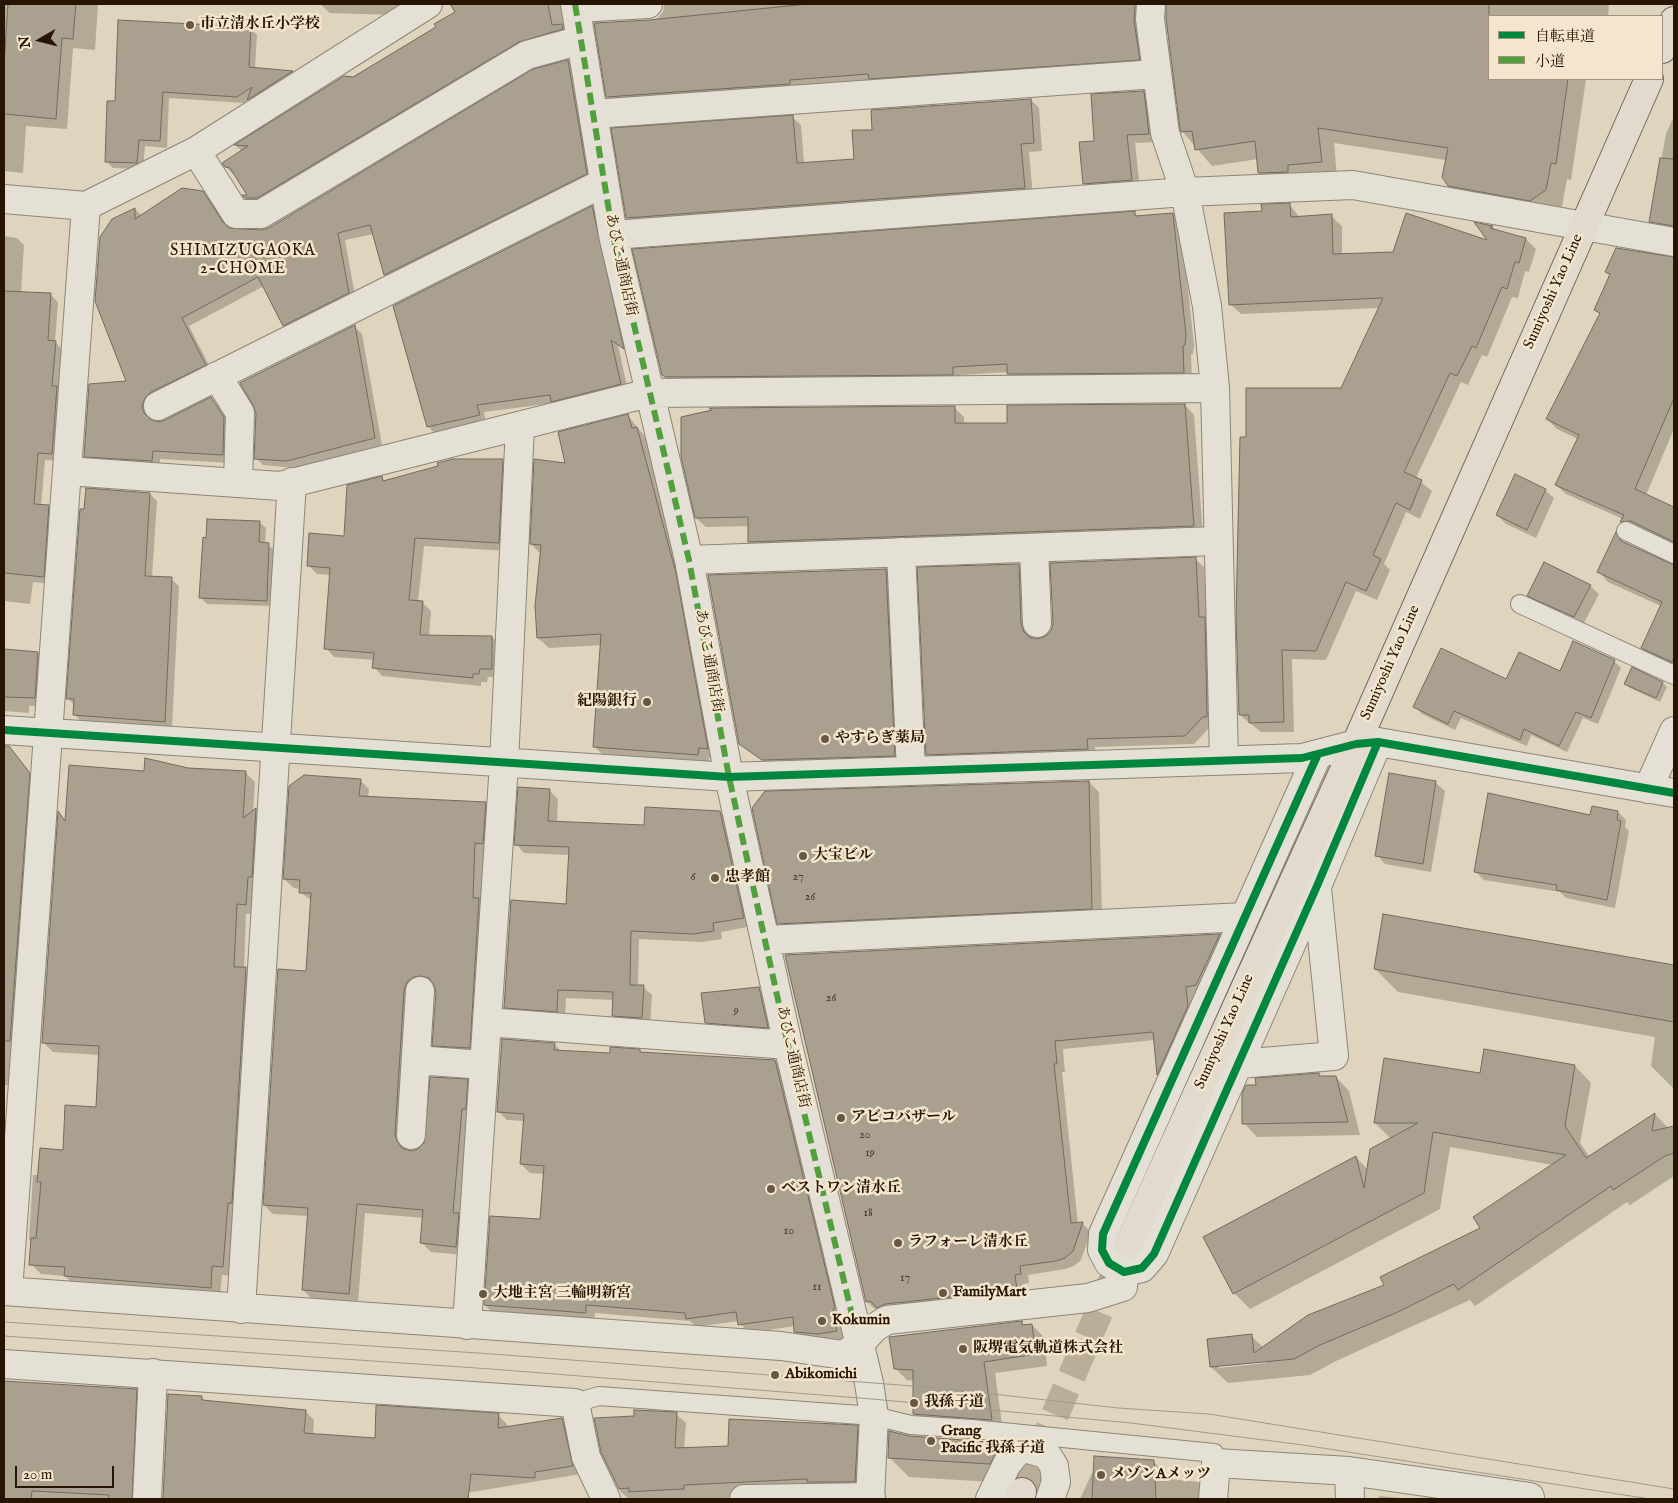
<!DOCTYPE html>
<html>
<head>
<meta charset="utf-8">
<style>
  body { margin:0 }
  #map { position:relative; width:1678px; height:1503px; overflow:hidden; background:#dfd4bd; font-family:"IM FELL English","Noto Serif JP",serif }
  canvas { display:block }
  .frame { position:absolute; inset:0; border:5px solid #271402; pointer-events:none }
  .legend { position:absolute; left:1488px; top:15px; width:175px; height:65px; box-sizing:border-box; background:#f3e6cc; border:1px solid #a1927b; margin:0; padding:6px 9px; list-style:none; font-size:15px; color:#271402 }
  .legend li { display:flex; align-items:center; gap:10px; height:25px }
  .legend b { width:25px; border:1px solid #a1927b }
  .north { position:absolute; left:15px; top:15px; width:50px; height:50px; -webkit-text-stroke:4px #f3e6cc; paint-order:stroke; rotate:262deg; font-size:14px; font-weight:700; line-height:20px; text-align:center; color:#271402 }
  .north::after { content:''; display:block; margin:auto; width:18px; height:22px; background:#271402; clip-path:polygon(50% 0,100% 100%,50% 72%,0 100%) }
  .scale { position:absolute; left:15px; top:1466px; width:99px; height:22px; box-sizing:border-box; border:2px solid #271402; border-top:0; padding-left:6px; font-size:15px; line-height:18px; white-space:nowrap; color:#271402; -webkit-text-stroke:4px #f3e6cc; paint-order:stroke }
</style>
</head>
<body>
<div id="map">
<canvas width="1678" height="1503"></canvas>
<div class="frame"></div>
<ul class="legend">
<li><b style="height:6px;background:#00873e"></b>自転車道</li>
<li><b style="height:6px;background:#51a03d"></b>小道</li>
</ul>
<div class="north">N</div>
<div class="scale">20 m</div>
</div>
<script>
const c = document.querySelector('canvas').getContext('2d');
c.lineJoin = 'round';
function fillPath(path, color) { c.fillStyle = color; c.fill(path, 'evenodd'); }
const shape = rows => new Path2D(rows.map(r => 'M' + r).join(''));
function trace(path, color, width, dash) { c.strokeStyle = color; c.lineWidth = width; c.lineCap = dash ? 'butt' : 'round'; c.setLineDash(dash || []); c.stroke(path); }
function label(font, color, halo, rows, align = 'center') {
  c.font = font + ' "IM FELL English","Noto Serif JP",serif'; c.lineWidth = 5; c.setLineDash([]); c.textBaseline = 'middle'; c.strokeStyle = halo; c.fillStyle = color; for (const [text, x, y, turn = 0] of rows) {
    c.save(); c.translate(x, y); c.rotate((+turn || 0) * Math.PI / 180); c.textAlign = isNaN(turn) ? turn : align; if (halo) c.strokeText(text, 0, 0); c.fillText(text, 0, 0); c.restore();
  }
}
fillPath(shape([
  [4,4,98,4,95,50,73,48,67,129,26,126,23,173,4,171],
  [320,4,408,4,395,15,330,13],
  [472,4,1609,4,1608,16,1489,16,1489,79,1586,79,1571,180,1567,179,1562,206,1547,216,1466,202,1449,185,1446,160,1334,143,1337,177,1275,189,1259,173,1258,159,1212,166,1182,131,1167,5,1161,6,1155,75,624,113,607,97,650,21,658,18,663,12,664,4,601,8,589,4,579,45,535,57,262,214,246,198,249,197,238,179,226,167,242,151,236,146,344,77,353,78],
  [250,28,257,35,255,68,293,72,299,78,255,106,248,100,244,103,169,98,167,148,145,146,143,169,113,168,106,161,116,103],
  [568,61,576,69,594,181,393,282,385,274,374,234,345,240,356,301,291,333,284,325,264,286,189,326,213,373,150,414,151,421,165,421,211,398,232,426,231,463,160,459,160,469,93,464,85,456,128,382,113,220,135,209,142,216,202,192,210,200,229,229,261,231,269,229],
  [1143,92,1152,101,1157,142,1135,143,1140,189,1093,192,1084,183],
  [1031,100,1039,108,1042,151,1029,152,1033,197,636,226,627,218,792,117,801,125,804,163,855,160,873,131],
  [1674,116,1674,235,1668,234,1651,217,1666,134],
  [1290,205,1300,218,1331,216,1342,226,1342,255,1394,254,1490,242,1477,224,1493,227,1496,231,1526,239,1536,249,1529,272,1525,271,1518,298,1512,297,1487,357,1482,355,1468,385,1461,382,1416,478,1432,491,1420,519,1406,512,1384,564,1390,570,1377,600,1356,591,1326,660,1292,659,1294,732,1261,732,1240,715,1247,438,1342,389,1379,308,1241,314,1230,304,1263,212],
  [592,207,599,215,630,354,618,345,628,391,560,408,554,403,484,412,486,422,435,434,428,426],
  [1134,213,1139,217,1173,214,1181,223,1194,345,1193,354,1191,354,1192,381,1017,382,1008,372,961,375,961,383,672,384,663,374],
  [4,236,17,238,24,245,21,293,51,295,58,302,55,342,63,350,60,461,45,460,41,506,48,506,56,514,51,584,33,582,30,604,4,601],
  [1617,249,1674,257,1674,429,1646,495,1674,508,1674,547,1631,531,1622,522,1623,519,1566,494,1556,485,1578,439,1557,429,1547,419,1601,315,1595,310,1610,275,1607,271],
  [354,326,362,334,382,445,295,468,263,465,256,458,257,413,254,404],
  [1185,405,1194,415,1203,535,759,551,749,542,749,526,706,527,696,518,954,407,964,417,964,425,1008,424],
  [628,416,647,439,686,585,718,759,709,758,708,765,605,757,594,746,602,645,549,648,538,638,541,554,531,544,567,465],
  [502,460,511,469,507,551,424,546,418,602,422,602,431,611,429,636,492,637,501,646,501,677,488,677,487,682,481,682,481,686,382,676,374,667,374,660,334,657,326,648,331,575,317,574,308,565,345,537,382,478,385,482],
  [1545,490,1554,498,1536,538,1506,524,1497,515],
  [150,494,157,501,152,577,171,579,179,586,172,729,82,722,75,715,75,706,68,698],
  [260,523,266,528,265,544,275,550,273,606,207,604,201,598,207,539],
  [1616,535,1625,544,1670,565,1674,565,1674,668,1652,657,1642,648,1661,606,1608,582,1599,572],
  [1195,559,1204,567,1207,620,1213,627,1212,725,1194,744,1095,747,1096,758,936,763,927,754,1018,565,1027,574,1030,634,1031,638,1037,640],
  [886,570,893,577,901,763,771,767,740,743],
  [1590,586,1599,594,1583,625,1538,604,1529,596],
  [4,650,38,653,47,663,44,706,29,706,29,713,4,711],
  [1614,661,1621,668,1598,724,1583,718,1567,752,1531,735,1527,746,1461,718,1455,730,1422,714,1415,707],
  [1663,683,1667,687,1660,702,1630,688,1626,684],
  [4,756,16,757,38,784,17,1086,4,1085],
  [145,765,245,772,255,782,253,812,256,810,266,820,256,914,246,914,244,968,256,979,232,1276,222,1275,220,1297,75,1286,65,1276,41,1274,31,1264,32,1243,29,1239,33,1175,39,1175,64,1151,97,1108,100,1055,53,1052,43,1042,59,814,67,822,145,772],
  [1390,775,1436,783,1445,791,1431,872,1385,864,1377,855],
  [360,780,369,789,368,797,485,803,494,812,492,852,484,852,478,1057,443,1054,434,1045,437,992,436,986,431,984,404,1144,405,1150,410,1152,419,1150,425,1144,467,1081,476,1090,465,1255,431,1252,422,1243,424,1218,365,1213,358,1303,312,1299,303,1290,309,1216,273,1214,264,1205,307,973,312,901,300,892,301,889,294,888,284,879],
  [1089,782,1099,792,1102,918,789,933,778,923],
  [549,790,558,799,557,822,645,827,720,812,729,821,752,926,721,932,722,939,702,942,639,939,638,986,643,987,652,995,650,1026,622,1024,613,1015,614,1000,566,998,565,1020,514,1016,505,1007,567,905,570,855,524,853,516,844],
  [1618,812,1626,820,1625,827,1629,831,1615,908,1566,898,1560,892,1484,880,1475,871,1591,817],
  [1384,915,1674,966,1674,1089,1651,1066,1655,1037,1398,992,1375,969],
  [1220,935,1228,943,1205,993,1194,995,1196,1015,1166,1082,1158,1074,1155,1040,1063,1049,1065,1072,1062,1072,1078,1224,1083,1224,1091,1232,1081,1260,1074,1266,1065,1269,1028,1275,1029,1283,1023,1284,1025,1298,876,1310,867,1302,786,956],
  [759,989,764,994,772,1032,711,1028,706,1022],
  [554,1044,562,1052,611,1055,639,1051,642,1053,775,1061,784,1070,845,1340,828,1343,804,1341,795,1332,794,1326,748,1333,739,1321,696,1327,690,1321,595,1313,594,1321,494,1314,485,1305,541,1221,545,1174,530,1173,521,1164,524,1121,507,1120,498,1111],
  [1575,1066,1591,1083,1580,1143,1590,1157,1655,1114,1669,1129,1674,1128,1674,1176,1630,1205,1627,1202,1475,1306,1470,1300,1336,1361,1310,1375,1228,1383,1211,1367,1251,1336,1264,1348,1386,1285,1482,1228,1553,1165,1450,1147,1440,1209,1250,1309,1234,1293,1356,1157,1368,1170,1391,1139,1375,1123,1481,1074],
  [1263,1361,1266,1363,1219,1368,1219,1365],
  [1318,1074,1321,1077,1336,1077,1349,1091,1360,1135,1257,1137,1244,1123,1257,1086],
  [1021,1322,1025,1326,1032,1325,1044,1337,1047,1366,995,1373,1003,1432,926,1426,914,1414,914,1381,907,1380,895,1368,891,1338],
  [4,1382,136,1390,145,1399,140,1499,4,1499],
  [169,1395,201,1397,206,1402,305,1411,314,1420,313,1435,376,1440,498,1415,507,1424,507,1428,562,1419,571,1428,581,1474,429,1499,164,1499],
  [676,1414,686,1423,684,1449,729,1447,857,1427,866,1436,864,1490,740,1499,629,1499,621,1492,602,1452],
  [910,1437,1002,1444,1021,1464,1010,1483,909,1477,889,1457],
  [1153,1461,1170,1479,1198,1482,1215,1499,1080,1499,1092,1473],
  [1379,1496,1412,1499,1379,1499]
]), '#0003');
const building = shape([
  [8,4,76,4,73,39,62,38,56,119,4,114,4,64,8,4],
  [450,4,548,4,552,25,562,24,563,29,519,42,257,198,245,198,242,195,247,195,230,168,225,167,222,163,248,146,234,145,344,76,353,77,436,27,434,24,455,12,450,4],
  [808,4,1135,4,1134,21,1140,60,869,79,868,74,790,80,790,84,606,97,594,23,649,20,808,4],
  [1166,4,1489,4,1489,79,1568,79,1556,164,1551,163,1546,190,1530,201,1448,186,1442,177,1448,148,1318,128,1322,162,1288,165,1288,172,1258,173,1255,141,1195,150,1192,131,1181,132,1180,129,1166,18,1166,4],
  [118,20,251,27,249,67,293,71,247,100,252,87,237,97,163,92,160,141,139,140,137,163,105,162,107,101,115,101,118,20],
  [568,60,587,174,384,275,370,225,338,233,349,293,283,326,258,277,182,318,206,365,151,392,145,398,142,406,144,413,150,419,158,422,165,420,211,397,224,417,223,455,153,451,152,461,84,457,89,384,126,381,95,301,100,237,112,219,135,208,135,219,182,188,203,191,223,222,229,228,261,230,269,228,533,69,568,60],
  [1144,91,1149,134,1127,135,1132,180,1083,184,1079,142,1094,141,1091,94,1144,91],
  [1031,99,1034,143,1021,144,1025,188,626,218,611,128,793,115,797,163,854,159,852,130,872,130,871,110,1031,99],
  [1660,158,1674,159,1674,226,1649,222,1660,158],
  [1290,203,1291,217,1332,214,1333,254,1393,252,1406,213,1487,240,1474,222,1493,226,1490,228,1526,238,1519,263,1515,262,1507,289,1502,287,1476,348,1472,346,1457,376,1450,373,1404,472,1422,480,1410,510,1396,503,1373,555,1381,559,1366,591,1346,582,1316,651,1282,650,1284,722,1249,723,1249,715,1239,715,1236,616,1240,437,1246,437,1246,388,1341,388,1383,298,1229,305,1224,213,1262,211,1261,204,1290,203],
  [592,206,624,349,611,340,621,384,551,402,550,395,477,405,480,415,427,427,393,306,592,206],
  [1135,211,1135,216,1173,213,1186,335,1185,345,1183,346,1184,373,1007,374,1007,364,953,367,953,375,665,377,662,375,632,249,1135,211],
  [1616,248,1674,257,1674,398,1635,489,1674,507,1674,542,1631,521,1620,522,1624,515,1555,485,1579,435,1546,419,1600,313,1594,310,1610,274,1605,272,1616,248],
  [4,291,51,293,48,340,56,341,52,386,57,386,52,454,38,453,34,504,49,505,44,577,4,573,4,291],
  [355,325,375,438,287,461,254,459,256,413,253,405,240,383,355,325],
  [1185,404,1194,526,748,542,748,517,695,518,681,456,681,417,712,410,709,408,955,406,955,423,1007,423,1007,405,1185,404],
  [628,414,632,428,637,427,676,573,708,749,699,748,698,755,593,747,601,634,537,638,535,606,541,545,530,544,534,459,565,463,558,432,628,414],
  [453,459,503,459,499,543,415,538,409,600,423,601,420,635,492,636,492,669,480,669,479,674,473,674,473,678,372,668,374,653,324,649,330,568,307,566,309,533,344,536,347,485,382,476,383,481,438,466,437,463,453,459],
  [1515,474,1546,489,1527,530,1496,515,1515,474],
  [86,488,150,493,145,576,172,577,165,722,73,715,74,699,66,699,80,509,84,509,86,488],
  [207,519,260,521,259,542,269,543,267,601,199,598,203,537,206,538,207,519],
  [1616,532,1621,541,1674,565,1674,658,1672,662,1641,648,1662,602,1597,572,1616,532],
  [1196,557,1199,617,1205,617,1207,717,1203,717,1185,736,1087,739,1088,749,926,755,917,567,1019,564,1021,624,1024,632,1029,637,1037,639,1046,636,1051,631,1053,623,1050,563,1196,557],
  [1544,562,1591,585,1574,617,1527,596,1544,562],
  [886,569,895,756,762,760,739,744,708,575,886,569],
  [1573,641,1615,660,1591,718,1576,712,1559,746,1524,729,1520,740,1454,711,1448,724,1413,707,1441,648,1506,679,1519,652,1560,671,1573,641],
  [4,649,38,652,35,698,4,697,4,649],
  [1632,667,1663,682,1656,698,1624,684,1632,667],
  [4,746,9,746,30,773,10,1041,4,1041,4,746],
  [145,758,188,768,246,771,243,818,256,808,252,877,248,877,246,905,237,904,234,967,246,967,232,1203,228,1203,223,1267,212,1266,211,1288,64,1276,65,1267,29,1265,31,1238,36,1238,41,1182,37,1182,40,1148,63,1150,65,1105,96,1107,99,1046,42,1043,58,811,65,821,69,765,144,771,145,758],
  [1389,773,1436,781,1423,864,1375,856,1389,773],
  [304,775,361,779,359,796,486,802,483,844,475,843,473,898,479,898,470,1048,432,1046,436,992,434,985,429,978,421,976,414,977,407,982,404,990,395,1134,397,1141,402,1148,411,1151,418,1149,424,1143,430,1077,468,1079,466,1109,462,1109,453,1213,459,1213,456,1247,420,1243,423,1210,357,1204,349,1294,302,1290,308,1208,263,1205,278,969,306,971,311,893,299,893,300,880,283,879,289,786,304,775],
  [1089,781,1092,909,777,924,752,808,765,791,1089,781],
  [518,787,550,789,548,821,644,825,645,807,720,811,744,918,713,923,714,931,693,934,631,931,630,985,644,985,642,1018,612,1016,613,992,558,990,557,1012,504,1008,511,900,566,904,569,847,514,845,518,787],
  [1488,793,1590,815,1592,806,1618,811,1617,820,1621,821,1607,900,1556,890,1557,885,1474,872,1488,793],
  [1383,914,1674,965,1674,1022,1374,969,1383,914],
  [1220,934,1196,985,1186,987,1188,1006,1157,1075,1153,1032,1055,1041,1057,1064,1054,1064,1071,1223,1083,1222,1073,1251,1065,1258,1056,1261,1020,1266,1021,1274,1015,1275,1017,1290,885,1304,877,1308,870,1301,866,1302,785,955,1220,934],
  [759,987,768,1028,705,1023,701,993,759,987],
  [502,1039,555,1043,554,1050,610,1053,610,1047,640,1049,640,1052,775,1060,835,1308,833,1309,837,1331,818,1334,794,1332,793,1317,738,1325,736,1312,686,1319,685,1313,586,1305,586,1313,484,1305,490,1216,540,1219,544,1166,520,1164,524,1114,497,1112,502,1039],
  [1484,1049,1575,1065,1565,1126,1586,1158,1655,1113,1652,1131,1674,1126,1674,1153,1665,1156,1613,1190,1611,1186,1458,1290,1454,1284,1398,1312,1320,1345,1294,1359,1210,1367,1207,1339,1252,1334,1254,1353,1308,1315,1384,1285,1380,1277,1480,1228,1473,1217,1566,1155,1433,1132,1424,1193,1233,1294,1203,1237,1356,1156,1364,1188,1370,1149,1418,1123,1374,1123,1384,1058,1480,1073,1484,1049],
  [1319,1073,1319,1076,1336,1076,1348,1122,1242,1124,1242,1094,1246,1085,1256,1085,1255,1078,1319,1073],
  [1022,1321,1022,1325,1032,1324,1036,1354,984,1362,992,1420,913,1414,913,1370,894,1369,889,1337,1022,1321],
  [4,1381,137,1389,132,1499,108,1499,109,1495,32,1491,31,1499,4,1499,4,1381],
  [168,1394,202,1396,202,1400,306,1410,304,1433,375,1438,376,1405,499,1413,498,1428,562,1418,573,1466,535,1472,535,1478,471,1474,468,1499,163,1499,168,1394],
  [634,1410,677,1412,675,1448,728,1446,729,1419,858,1425,855,1482,807,1482,807,1479,684,1485,684,1489,644,1491,629,1492,629,1488,619,1489,601,1452,594,1418,634,1416,634,1410],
  [889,1431,910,1436,1002,1443,990,1464,888,1458,889,1431],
  [1094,1456,1154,1460,1156,1499,1092,1499,1094,1456]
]);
fillPath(building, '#a9a090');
trace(building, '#736a5d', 1);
trace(shape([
  [1022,1492,1115,1275]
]), '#baae98', 28, [28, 14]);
const lane = shape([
  [1626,531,1674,554],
  [1520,604,1674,675],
  [575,1403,599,1396,874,1416,911,1425,972,1429,1214,1453,1216,1463]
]);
const street = shape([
  [575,4,613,235,689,560,729,777,788,1045,869,1383,874,1416,870,1499],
  [1151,4,1150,19,1165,133,1185,192,1207,306,1215,388,1224,760],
  [576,8,648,4],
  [593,114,1156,74],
  [196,151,236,214,261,214,527,55,581,40],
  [4,199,86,206,196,151,428,4],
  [613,235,1185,192,1353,185,1674,242],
  [217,376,240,413,238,483],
  [158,406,603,183],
  [67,471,280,486,649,393,1215,388],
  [1034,548,1037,623],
  [901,552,911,771],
  [689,560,1217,541],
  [4,730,729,777,1302,758,1356,744,1378,742,1674,793],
  [1317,756,1103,1234,1102,1250,1109,1263,1124,1272,1142,1268,1154,1254,1317,886,1378,742],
  [1648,789,1674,731],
  [766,940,1245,917],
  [487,1022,788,1045],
  [416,1060,484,1065],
  [1239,1064,1334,1056,1317,888],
  [411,1135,420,991],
  [4,1291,781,1346,843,1355,859,1345,874,1328,887,1320,1088,1298,1123,1287,1124,1272],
  [8,1291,86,206],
  [241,1309,292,482],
  [467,1325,504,763,520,426],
  [4,1364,575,1403,586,1457,606,1499],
  [1349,1471,1350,1499],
  [147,1499,153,1373],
  [744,1499,871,1497],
  [990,1499,1007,1464,1017,1452,1025,1448,1047,1455,1054,1466,1056,1482,1050,1499],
  [1213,1499,1216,1463,1349,1471,1530,1497]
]);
const primary = shape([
  [1662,49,1674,21],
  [1129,1244,1356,744,1649,79],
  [1019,1499,1022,1492]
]);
trace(lane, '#8d8576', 20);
trace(street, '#8d8576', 30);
trace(primary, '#736a5d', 30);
trace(lane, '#e5e0d5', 18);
trace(street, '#e5e0d5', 28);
trace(primary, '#e1dacd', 28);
trace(shape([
  [4,1322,493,1354,939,1388,1118,1408,1209,1414,1674,1489],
  [4,1336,491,1369,872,1399,1131,1423,1303,1445,1650,1499]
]), '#a0998f', 1);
trace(shape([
  [575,4,613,235,689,560,729,777,788,1045,852,1315]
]), '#51a03d', 6, [12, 6]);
trace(shape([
  [4,730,729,777,1302,758,1356,744,1378,742,1674,793],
  [1317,756,1103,1234,1102,1250,1109,1263,1124,1272,1142,1268,1154,1254,1317,886,1378,742]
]), '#00873e', 8);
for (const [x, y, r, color] of [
  [190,25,5,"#675743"],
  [647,702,5,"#675743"],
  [825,739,5,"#675743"],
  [803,856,5,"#675743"],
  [715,878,5,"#675743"],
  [841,1118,5,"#675743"],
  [771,1189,5,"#675743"],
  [898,1243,5,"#675743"],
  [943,1293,5,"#675743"],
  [483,1294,5,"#675743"],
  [822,1321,5,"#675743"],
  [963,1349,5,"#675743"],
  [775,1375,5,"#675743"],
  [914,1403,5,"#675743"],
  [931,1441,5,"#675743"],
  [1101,1475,5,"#675743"]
]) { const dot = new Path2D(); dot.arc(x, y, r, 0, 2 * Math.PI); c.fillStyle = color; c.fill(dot); trace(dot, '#f3e6cc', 2); }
label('12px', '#483726', null, [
  ["6",693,878],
  ["27",798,878],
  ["26",810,898],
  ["26",831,999],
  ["9",736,1012],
  ["20",865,1136],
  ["19",870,1154],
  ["18",868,1214],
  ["10",789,1232],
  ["17",905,1279],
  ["11",817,1288]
]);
label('bold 15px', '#271402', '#f3e6cc', [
  ["市立清水丘小学校",200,25],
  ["紀陽銀行",637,702,"right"],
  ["やすらぎ薬局",835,739],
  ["大宝ビル",813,856],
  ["忠孝館",725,878],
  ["アビコバザール",851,1118],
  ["ベストワン清水丘",781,1189],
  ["ラフォーレ清水丘",908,1243],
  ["FamilyMart",953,1293],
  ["大地主宮 三輪明新宮",493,1294],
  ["Kokumin",832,1321],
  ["阪堺電気軌道株式会社",973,1349],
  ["Abikomichi",785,1375],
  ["我孫子道",924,1403],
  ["Grang",941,1432],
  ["Pacific 我孫子道",941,1449],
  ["メゾンAメッツ",1111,1475]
], 'left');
label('15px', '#271402', '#f3e6cc', [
  ["あびこ通商店街",620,265,78],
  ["Sumiyoshi Yao Line",1554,292,-66],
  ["あびこ通商店街",708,661,80],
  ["Sumiyoshi Yao Line",1391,663,-66],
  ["Sumiyoshi Yao Line",1225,1032,-66],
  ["あびこ通商店街",792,1057,77]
]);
c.letterSpacing = '1px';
label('16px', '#271402', '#f3e6cc', [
  ["SHIMIZUGAOKA",243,252],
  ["2-CHOME",243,270]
]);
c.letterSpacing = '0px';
</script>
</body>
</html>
